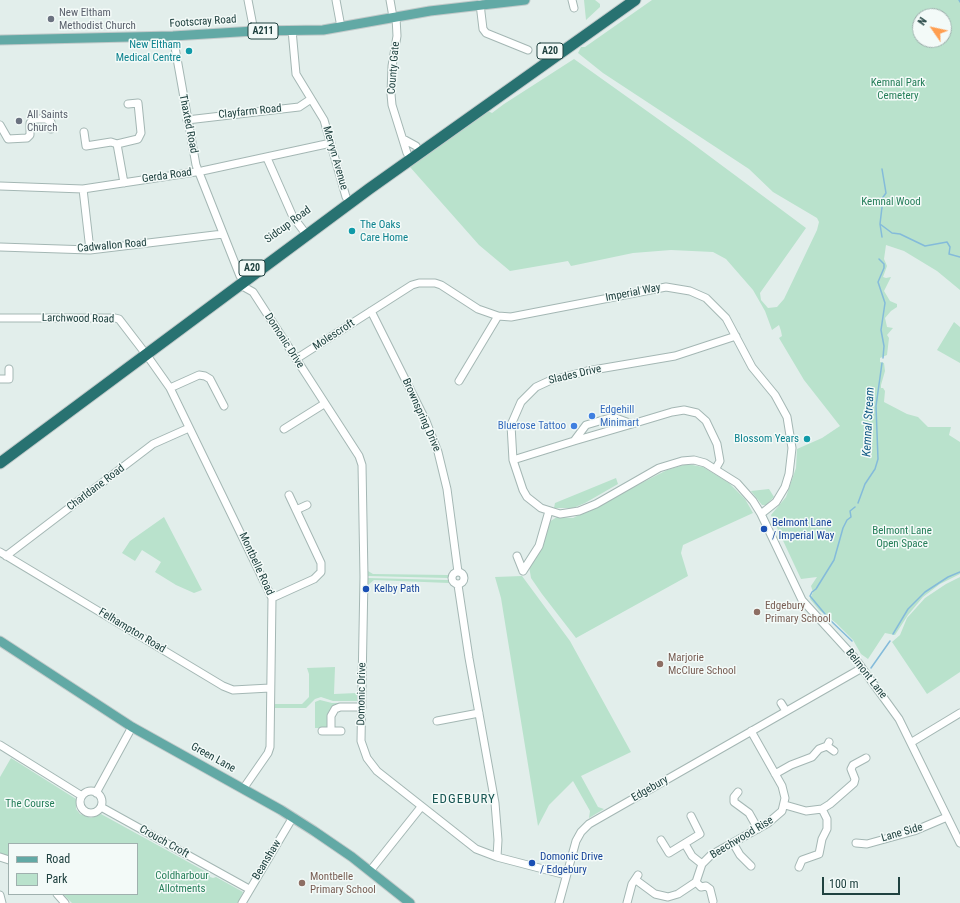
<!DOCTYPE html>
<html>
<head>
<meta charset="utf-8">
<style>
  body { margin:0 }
  #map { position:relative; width:960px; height:903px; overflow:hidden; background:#e2eeeb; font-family:"Roboto Condensed",sans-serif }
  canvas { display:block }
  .legend { position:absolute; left:8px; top:843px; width:130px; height:52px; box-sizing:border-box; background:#f3faf8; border:1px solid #9fb0ae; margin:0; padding:5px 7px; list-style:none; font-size:12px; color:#204240 }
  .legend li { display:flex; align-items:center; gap:8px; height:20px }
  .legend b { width:20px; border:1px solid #9fb0ae }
  .north { position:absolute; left:912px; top:8px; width:40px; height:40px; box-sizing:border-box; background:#f3faf8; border:1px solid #9fb0ae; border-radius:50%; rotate:304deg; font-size:11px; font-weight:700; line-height:16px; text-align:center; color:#204240 }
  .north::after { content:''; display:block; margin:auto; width:14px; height:18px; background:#ff9e50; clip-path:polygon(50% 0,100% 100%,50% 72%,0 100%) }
  .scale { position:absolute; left:822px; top:877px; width:78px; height:18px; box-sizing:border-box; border:2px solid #204240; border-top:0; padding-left:5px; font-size:12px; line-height:14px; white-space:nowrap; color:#204240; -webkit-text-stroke:3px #f3faf8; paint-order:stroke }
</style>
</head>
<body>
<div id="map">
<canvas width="960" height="903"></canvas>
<ul class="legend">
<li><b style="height:5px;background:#62a9a5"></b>Road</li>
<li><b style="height:11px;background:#b9e2cc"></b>Park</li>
</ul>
<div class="north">N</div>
<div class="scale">100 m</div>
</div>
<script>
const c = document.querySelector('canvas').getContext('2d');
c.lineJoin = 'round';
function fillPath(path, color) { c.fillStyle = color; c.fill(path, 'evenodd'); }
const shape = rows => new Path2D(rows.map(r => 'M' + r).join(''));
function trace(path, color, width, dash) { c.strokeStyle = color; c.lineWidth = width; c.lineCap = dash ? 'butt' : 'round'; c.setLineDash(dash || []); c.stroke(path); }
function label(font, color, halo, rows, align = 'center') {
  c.font = font + ' "Roboto Condensed",sans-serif'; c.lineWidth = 3; c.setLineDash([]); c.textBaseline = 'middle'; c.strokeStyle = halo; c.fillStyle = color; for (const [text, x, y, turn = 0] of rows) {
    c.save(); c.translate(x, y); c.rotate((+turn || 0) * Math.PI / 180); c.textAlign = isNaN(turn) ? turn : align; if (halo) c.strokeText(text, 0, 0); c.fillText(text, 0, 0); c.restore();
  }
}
fillPath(shape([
  [584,0,595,0,600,4,600,7,586,20],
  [652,0,960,0,960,290,937,271,904,251,886,245,884,259,887,266,883,277,886,278,891,277,884,291,890,301,897,304,897,307,891,311,885,318,887,327,893,328,887,335,889,338,887,355,880,358,880,362,884,363,885,371,881,385,881,388,883,388,885,391,884,402,907,414,918,417,928,427,951,427,949,435,960,442,960,574,940,584,923,597,908,615,895,635,885,633,868,659,861,654,853,640,836,623,819,610,810,599,813,592,811,586,817,577,801,579,771,515,786,497,796,468,797,449,822,438,840,426,804,380,779,338,782,336,781,331,779,325,772,330,765,311,753,290,726,259,713,252,671,250,633,253,571,266,568,261,510,271,479,245,410,167,488,111,492,113,504,104,574,59,689,141,806,228,760,293,761,300,768,308,777,307,784,299,817,230,819,222,817,218,773,192,749,169,603,73,578,53,581,47,585,47],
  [920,16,944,16,944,40,920,40],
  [954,322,960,327,960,363,937,350],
  [687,464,703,467,729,483,745,499,753,513,683,545,681,553,688,576,576,638,542,594,531,578,529,566,549,522,557,517,573,518,667,470],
  [616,478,618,484,585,503,573,508,554,508,555,503],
  [769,489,774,497,766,505,762,505,751,491],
  [164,517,202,590,194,593,176,585,155,572,161,562,142,550,135,561,122,553,130,541],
  [368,571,373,574,448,575,448,578,368,576],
  [522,576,570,641,631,752,581,776,598,807,604,809,589,818,590,811,573,781,549,805,538,826,501,598,495,577],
  [960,577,960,672,927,694,892,642,900,635,907,618,925,598,946,584],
  [368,578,448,580,449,583,374,580,368,585],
  [335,667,334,694,357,693,357,701,333,701,321,697,315,699,306,708,275,708,275,704,302,704,309,697,309,674,307,668],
  [320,700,332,703,357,703,357,706,339,705,327,728,315,728,315,702],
  [11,758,76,799,76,809,80,814,91,818,101,814,210,874,210,877,213,878,216,877,243,892,238,903,72,903,63,894,137,894,137,844,9,844,9,857,0,854,0,777]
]), '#b9e2cc');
trace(shape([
  [959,0,960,2],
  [882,169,886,193,881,200,882,207,880,224,892,233,900,234,925,246,947,242,950,247,949,254,960,257],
  [880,224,882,237],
  [879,259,884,264,884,268,878,282,885,303,881,330,884,346,883,358],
  [858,503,865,484,875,469,878,459,876,406,882,363],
  [893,634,908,609,925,592,948,577,960,572],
  [852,641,830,620,810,596,812,592,816,589,834,560,843,528,847,520,851,517,850,511,855,507],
  [871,668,890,641]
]), '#84bbda', 1.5);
const minor = shape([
  [248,0,254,31],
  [336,0,341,27],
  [390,0,393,17],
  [572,0,574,8],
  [480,4,483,29,486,33,528,50],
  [396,17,397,36,392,66,391,94,392,105,407,153],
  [292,30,296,74,324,120,346,197],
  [173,36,196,165,240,276],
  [187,120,299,107,311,99],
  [0,125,8,139,27,138,30,135,30,123,33,119,46,119,51,122,51,129],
  [84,132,86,146,111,142,117,144,138,139,141,133,138,103,128,104],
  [405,140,416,146],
  [117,144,124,183],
  [267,158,293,217,303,230],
  [0,186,83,189,202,171,331,143],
  [83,189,90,250],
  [0,247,90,250,223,234],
  [238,286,244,287,253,292,359,456,362,465,364,577,361,741,367,758,377,771,476,849,497,857,566,875],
  [371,311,426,421,438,452,447,489,458,572],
  [0,318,115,318,119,319,142,349],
  [736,336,675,356,587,371,549,381,536,387,521,402,511,425,513,460,523,490,527,497,541,508,560,514,579,511,596,504,659,468,682,461,694,460,705,463,737,483,753,501,761,514,802,600,854,657,899,719,960,843],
  [146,354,170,388,272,598,270,747,268,753,243,789],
  [296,359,412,285,419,283,435,283,441,285,478,309,498,316,511,317,666,287,690,291,706,298,726,318,752,367,775,395,787,417,792,448,789,474,785,487,776,502,761,514],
  [0,379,9,379,9,369],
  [459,381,498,316],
  [170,388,199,375,205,376,210,379,224,406],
  [613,417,632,424,574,441,586,425,613,417],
  [632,424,672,412,684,410,697,413,706,421,717,444,720,461,716,468],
  [284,429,324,404],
  [513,460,574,441],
  [296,510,307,505],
  [0,552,223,686,233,690,270,688],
  [6,556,153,444,189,428],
  [517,556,523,571],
  [523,571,539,546,549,511],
  '452 578a6 6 0 1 1 12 0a6 6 0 1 1-12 0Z',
  [458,585,469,658,495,803,498,840,497,857],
  [272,598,314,579,321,572,321,563,289,495],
  [781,703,786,711],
  [437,721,479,713],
  [322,731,331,731,331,716,335,709,340,707,362,707],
  [331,731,341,731],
  [912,742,960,713],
  [0,745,82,796],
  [827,746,834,751],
  [775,774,791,765,812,757,819,749,827,746,829,742],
  '80 802a11 11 0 1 1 22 0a11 11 0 1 1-22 0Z',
  [738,792,734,797,734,802,749,813,758,829],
  [96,793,132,727],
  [785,805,806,811,822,809,830,804,854,783,855,779,851,769,853,765,866,758],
  [101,807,249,889],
  [661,840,669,853,700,834,691,816],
  [733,843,740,855,751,866],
  [856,843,867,844,914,831,947,817],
  [685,844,692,856,702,864],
  [0,857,9,860],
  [799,867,802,860,819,854,822,839,827,829,827,819,822,809],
  [370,871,421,807],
  [636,880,655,894,668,897,678,894,696,882,702,864,711,855,768,823,782,811,785,798,782,786,751,731],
  [696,882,701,887,706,886,710,889,713,901],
  [57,894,65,903],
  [0,895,2,903],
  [242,903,293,817],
  [559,903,576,841,581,832,589,824,862,668],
  [627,903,632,884,638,875]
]);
const major = shape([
  [0,40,173,36,254,31,323,30,430,11,525,0],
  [0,641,132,727,281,810,314,831,352,857,410,903]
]);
const highway = shape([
  [0,463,369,189,635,0]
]);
trace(minor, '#a4b7b4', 9);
trace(major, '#c1caca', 11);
trace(highway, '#c1caca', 13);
trace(minor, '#fff', 7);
trace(major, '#62a9a5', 9);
trace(highway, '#287271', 11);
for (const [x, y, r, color] of [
  [51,19,4,"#6b7280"],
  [189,51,4,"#0f9aa8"],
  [19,121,4,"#6b7280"],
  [352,231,4,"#0f9aa8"],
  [592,416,4,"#3f7fe0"],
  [574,426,4,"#3f7fe0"],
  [807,439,4,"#0f9aa8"],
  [764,529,4,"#1a4fb4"],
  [366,589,4,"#1a4fb4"],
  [757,612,4,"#8d6e63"],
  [660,664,4,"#8d6e63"],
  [532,863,4,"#1a4fb4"],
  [302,883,4,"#8d6e63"]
]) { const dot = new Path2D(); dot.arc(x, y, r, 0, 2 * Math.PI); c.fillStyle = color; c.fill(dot); trace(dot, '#f3faf8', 1.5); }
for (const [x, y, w] of [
  [263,31,30],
  [550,51,26],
  [252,268,26]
]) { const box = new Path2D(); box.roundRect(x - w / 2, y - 8, w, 16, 3); c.fillStyle = '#f3faf8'; c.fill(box); trace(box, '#204240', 1); }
label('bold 10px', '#204240', null, [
  ["A211",263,31],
  ["A20",550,51],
  ["A20",252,268]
]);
label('11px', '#5b616d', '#f3faf8', [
  ["New Eltham",59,13],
  ["Methodist Church",59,26],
  ["All Saints",27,115],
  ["Church",27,128]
], 'left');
label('11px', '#204240', '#f3faf8', [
  ["Footscray Road",203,22,-4],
  ["County Gate",394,68,-85],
  ["Clayfarm Road",250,112,-6],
  ["Thaxted Road",188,124,79],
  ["Mervyn Avenue",335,158,74],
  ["Gerda Road",167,176,-8],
  ["Sidcup Road",288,225,-36],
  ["Cadwallon Road",112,246,-5],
  ["Imperial Way",633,293,-11],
  ["Larchwood Road",78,319,1],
  ["Molescroft",334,335,-33],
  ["Domonic Drive",284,341,57],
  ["Slades Drive",575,375,-13],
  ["Brownspring Drive",421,415,66],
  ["Charldane Road",96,488,-37],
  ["Montbelle Road",256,564,65],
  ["Felhampton Road",132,631,31],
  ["Belmont Lane",866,674,52],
  ["Domonic Drive",362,694,-89],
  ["Green Lane",213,758,29],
  ["Edgebury",650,789,-30],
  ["Lane Side",902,833,-16],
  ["Beechwood Rise",742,838,-31],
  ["Crouch Croft",164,842,29],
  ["Beanshaw",267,860,-59]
]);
label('11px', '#0d838f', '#f3faf8', [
  ["New Eltham",181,45],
  ["Medical Centre",181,58],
  ["The Oaks",360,225,"left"],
  ["Care Home",360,238,"left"],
  ["Blossom Years",799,439]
], 'right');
label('11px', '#257e59', '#f3faf8', [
  ["Kemnal Park",898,83],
  ["Cemetery",898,96],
  ["Kemnal Wood",891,202],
  ["Belmont Lane",902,531],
  ["Open Space",902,544],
  ["The Course",30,804],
  ["Coldharbour",182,876],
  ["Allotments",182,889]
]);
label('11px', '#366cbe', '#f3faf8', [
  ["Edgehill",600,410],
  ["Minimart",600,423],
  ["Bluerose Tattoo",566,426,"right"]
], 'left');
label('11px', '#164399', '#f3faf8', [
  ["Belmont Lane",772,523],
  ["/ Imperial Way",772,536],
  ["Kelby Path",374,589],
  ["Domonic Drive",540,857],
  ["/ Edgebury",540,870]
], 'left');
label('11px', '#785e54', '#f3faf8', [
  ["Edgebury",765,606],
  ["Primary School",765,619],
  ["Marjorie",668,658],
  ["McClure School",668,671],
  ["Montbelle",310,877],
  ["Primary School",310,890]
], 'left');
label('italic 12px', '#125b85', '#f3faf8', [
  ["Kemnal Stream",869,422,-87]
]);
c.letterSpacing = '1px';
label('13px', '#195754', '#f3faf8', [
  ["EDGEBURY",464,800]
]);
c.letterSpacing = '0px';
</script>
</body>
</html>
